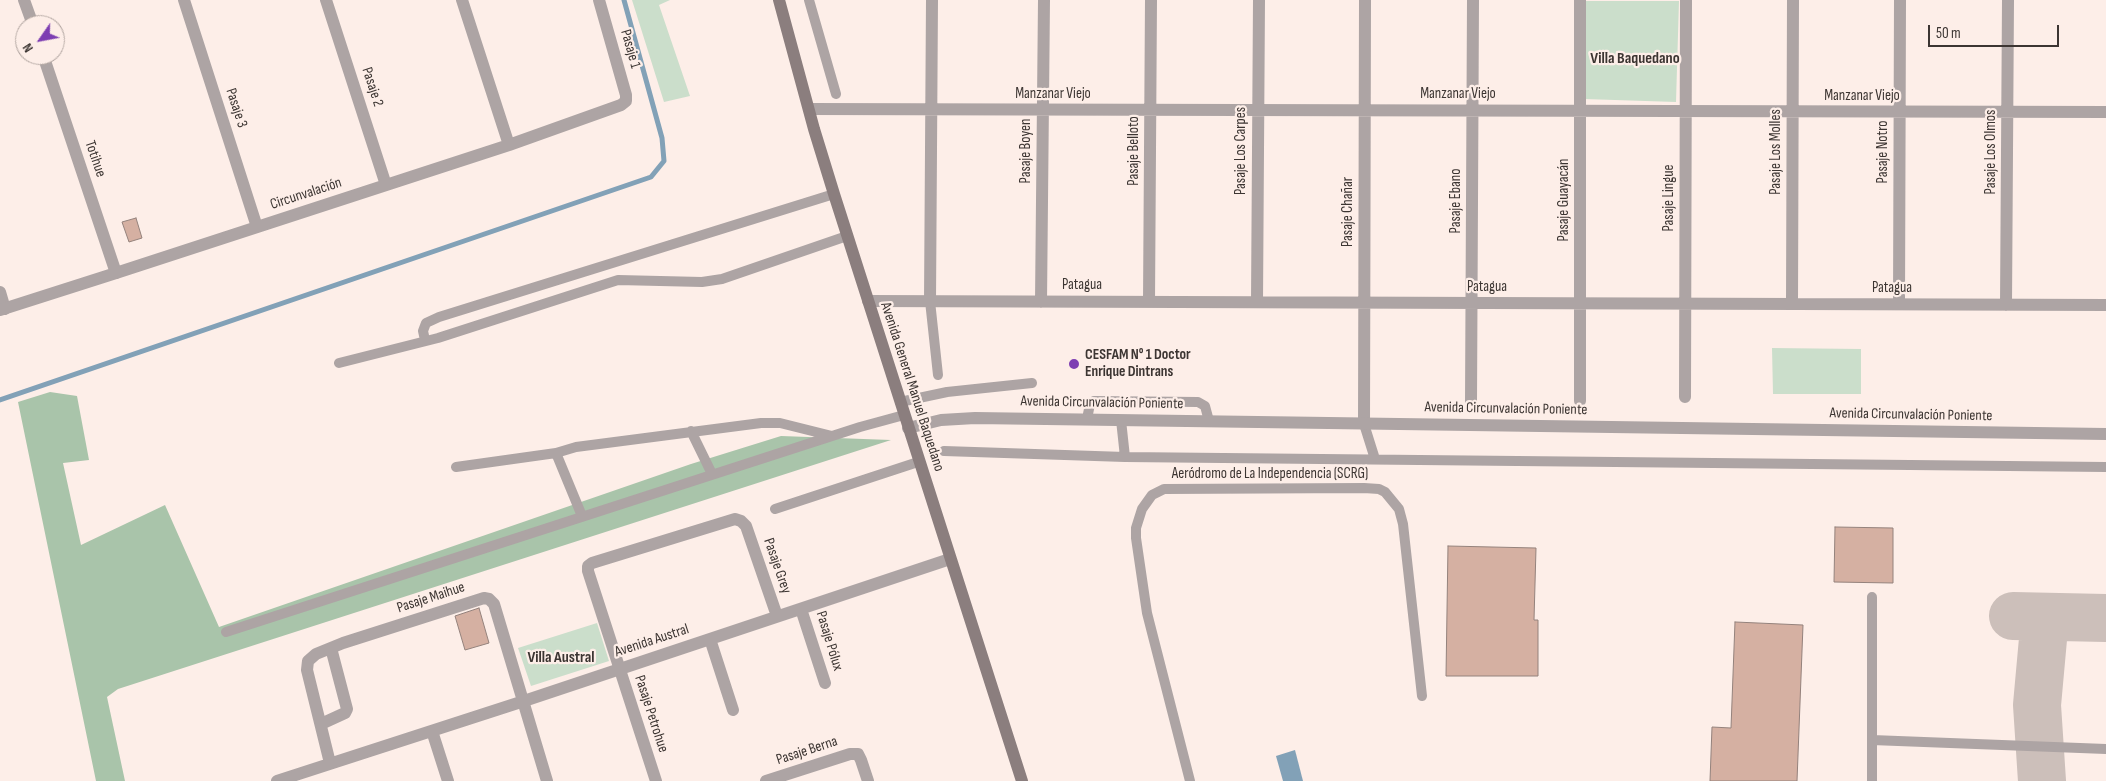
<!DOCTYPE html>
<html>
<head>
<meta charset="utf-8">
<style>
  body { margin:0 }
  #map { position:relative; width:2106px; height:781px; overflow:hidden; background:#fdeee8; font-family:"Sofia Sans Condensed",sans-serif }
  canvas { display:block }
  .north { position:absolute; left:15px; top:15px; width:50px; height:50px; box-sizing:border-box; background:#fdeee8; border:1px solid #b0a49f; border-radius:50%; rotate:237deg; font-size:14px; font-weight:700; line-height:20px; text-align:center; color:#3c3532 }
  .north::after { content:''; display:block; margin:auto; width:18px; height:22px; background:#7d3eb2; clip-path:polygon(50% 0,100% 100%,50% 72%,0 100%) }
  .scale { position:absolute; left:1928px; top:25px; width:131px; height:22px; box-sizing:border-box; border:2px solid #3c3532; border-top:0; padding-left:6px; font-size:15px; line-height:18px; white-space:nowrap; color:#3c3532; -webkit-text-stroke:4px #fdeee8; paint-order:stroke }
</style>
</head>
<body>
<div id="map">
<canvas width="2106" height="781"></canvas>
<div class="north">N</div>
<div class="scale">50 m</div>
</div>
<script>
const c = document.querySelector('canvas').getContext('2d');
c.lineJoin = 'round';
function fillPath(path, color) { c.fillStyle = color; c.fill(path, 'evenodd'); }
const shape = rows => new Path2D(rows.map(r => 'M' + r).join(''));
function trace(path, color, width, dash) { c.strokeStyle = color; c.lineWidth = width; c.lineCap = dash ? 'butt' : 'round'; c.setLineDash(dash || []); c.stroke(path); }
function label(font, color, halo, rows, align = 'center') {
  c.font = font + ' "Sofia Sans Condensed",sans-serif'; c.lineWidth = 4.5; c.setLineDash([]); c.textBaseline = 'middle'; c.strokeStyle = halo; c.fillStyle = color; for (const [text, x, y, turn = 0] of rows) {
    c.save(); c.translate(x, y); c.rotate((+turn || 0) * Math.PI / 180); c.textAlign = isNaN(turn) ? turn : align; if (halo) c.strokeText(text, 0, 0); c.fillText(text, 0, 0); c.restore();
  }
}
fillPath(shape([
  [632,0,670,0,659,5,690,96,664,102],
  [1584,1,1679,1,1676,102,1584,99],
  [1772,348,1861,349,1861,394,1773,394],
  [597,623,609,661,531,686,518,648]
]), '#cbdecb');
fillPath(shape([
  [50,392,77,396,89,460,63,463,81,545,165,505,219,627,691,464,781,436,891,440,118,689,107,697,125,781,96,781,18,402]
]), '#a9c4aa');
fillPath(shape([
  [1295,750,1303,781,1283,781,1276,756]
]), '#82a1b7');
trace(shape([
  [0,400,651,177,664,161,662,138,624,0]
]), '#82a1b7', 5);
trace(shape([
  [2013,616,2106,618],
  [2042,781,2037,705,2045,617]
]), '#ccbfba', 48);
const building = shape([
  [136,218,142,238,129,242,122,222,136,218],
  [1835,527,1893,528,1893,583,1834,582,1835,527],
  [1448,546,1536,548,1534,620,1538,620,1538,676,1446,676,1448,546],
  [479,608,489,643,465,650,455,616,479,608],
  [1735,622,1803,625,1797,781,1710,781,1712,727,1731,728,1735,622]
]);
fillPath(building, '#d5b0a2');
trace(building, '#94827c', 1);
trace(shape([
  [809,0,836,94],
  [930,301,938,375],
  [425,340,423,331,426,323,439,317,834,194],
  [339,363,438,338,618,280,702,282,722,279,847,236],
  [900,402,947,392,1032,383],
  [1087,419,1090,404,1094,401,1198,402,1205,406,1209,421],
  [1364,424,1375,459],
  [691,431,712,474],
  [944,451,1125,457,1121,420],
  [1125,457,2106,467],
  [456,467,556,453],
  [775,509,918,462],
  [582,516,556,453,576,447,761,423,780,423,832,436],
  [1872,597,1872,740],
  [226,632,860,427,904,415],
  [1190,781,1147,613,1136,538,1136,528,1142,509,1152,495,1164,489,1364,488,1379,489,1385,492,1399,509,1403,524,1422,696],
  [1872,781,1872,740,2106,749]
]), '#ada4a4', 10);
trace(shape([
  [184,0,257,227],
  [326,0,386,185],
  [462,0,509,145],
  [1580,0,1580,401],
  [809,109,2106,112],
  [116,273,509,145,621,105,626,101,626,95,599,0],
  [0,292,5,309],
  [868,301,2106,305],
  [930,301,932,0],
  [1041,302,1044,0],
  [1149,302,1151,0],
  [1257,302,1259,0],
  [1792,304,1793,0],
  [1899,304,1900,0],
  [2006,305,2008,0],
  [1685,397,1686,0],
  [1471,402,1473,0],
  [1364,424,1365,0],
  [801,609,825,683],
  [710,639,733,710],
  [321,724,345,713,347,709,331,648],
  [432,731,448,781],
  [330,763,307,670,308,661,316,654,343,643,484,598,489,599,494,604,547,781],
  [277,781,524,701,950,559],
  [656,781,588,571,588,566,592,563,735,519,741,521,746,526,777,616],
  [766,781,850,754,858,754,861,760,868,781]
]), '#ada4a4', 12);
trace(shape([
  [24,0,33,25],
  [0,310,116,273,43,55],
  [908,428,941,420,975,418,2106,434]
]), '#ada4a4', 12);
trace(shape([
  [779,0,814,129,834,194,1022,781]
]), '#8b7e7e', 12);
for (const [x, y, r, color] of [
  [1074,364,6,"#7d3eb2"]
]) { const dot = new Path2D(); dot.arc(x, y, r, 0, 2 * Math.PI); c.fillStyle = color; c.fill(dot); trace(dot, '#fdeee8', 2); }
label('15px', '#3c3532', '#fdeee8', [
  ["Pasaje 1",630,49,74],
  ["Pasaje 2",372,87,72],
  ["Manzanar Viejo",1053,94],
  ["Manzanar Viejo",1458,94],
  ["Manzanar Viejo",1862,96],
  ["Pasaje 3",236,108,72],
  ["Pasaje Boyen",1026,151,-90],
  ["Pasaje Belloto",1134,151,-90],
  ["Pasaje Los Carpes",1241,151,-90],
  ["Pasaje Los Molles",1776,152,-90],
  ["Pasaje Notro",1883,152,-90],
  ["Pasaje Los Olmos",1991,152,-90],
  ["Totihue",95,159,71],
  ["Circunvalación",306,194,-18],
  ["Pasaje Lingue",1669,198,-90],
  ["Pasaje Guayacán",1564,200,-90],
  ["Pasaje Ebano",1456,201,-90],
  ["Pasaje Chañar",1348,212,-90],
  ["Patagua",1082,285],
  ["Patagua",1487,287],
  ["Patagua",1892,288],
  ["Avenida General Manuel Baquedano",912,387,72],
  ["Avenida Circunvalación Poniente",1102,403,1],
  ["Avenida Circunvalación Poniente",1506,409,1],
  ["Avenida Circunvalación Poniente",1911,415,1],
  ["Aeródromo de La Independencia (SCRG)",1270,474],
  ["Pasaje Grey",777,566,71],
  ["Pasaje Maihue",431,598,-18],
  ["Avenida Austral",652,641,-18],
  ["Pasaje Pólux",829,641,73],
  ["Pasaje Petrohue",651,714,72],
  ["Pasaje Berna",807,751,-18]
]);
label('bold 15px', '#3c3532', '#fdeee8', [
  ["CESFAM N° 1 Doctor",1085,355],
  ["Enrique Dintrans",1085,372]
], 'left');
label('bold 16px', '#3c3532', '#fdeee8', [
  ["Villa Baquedano",1635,59],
  ["Villa Austral",561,658]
]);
</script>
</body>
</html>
